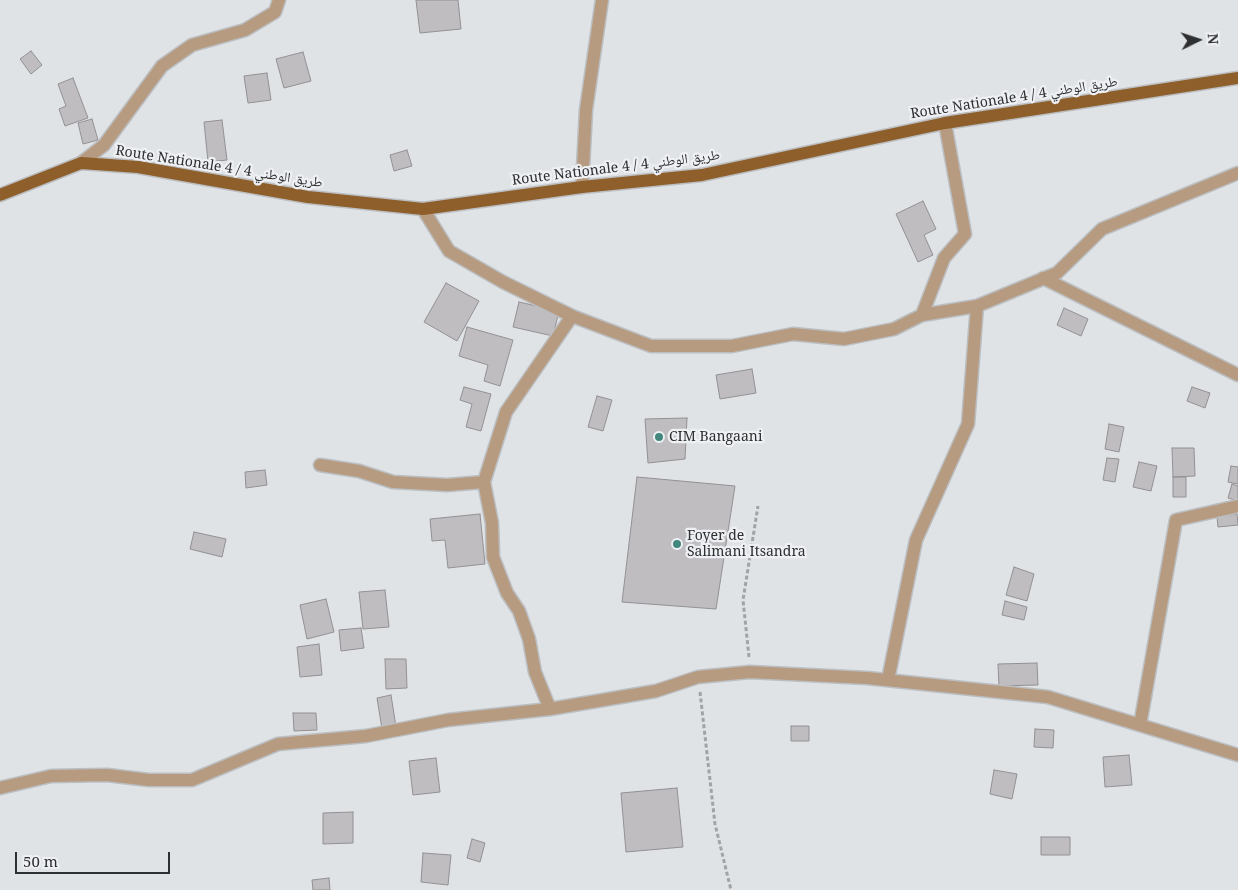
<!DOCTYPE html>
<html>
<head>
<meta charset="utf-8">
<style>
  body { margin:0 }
  #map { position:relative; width:1238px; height:890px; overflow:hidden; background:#e0e3e6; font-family:"Noto Serif",serif }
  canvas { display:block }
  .north { position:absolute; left:1173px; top:15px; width:50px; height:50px; -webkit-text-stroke:4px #eef0f3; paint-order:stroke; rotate:86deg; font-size:14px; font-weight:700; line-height:20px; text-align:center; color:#2e2f30 }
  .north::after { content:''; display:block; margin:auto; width:18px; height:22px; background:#2e2f30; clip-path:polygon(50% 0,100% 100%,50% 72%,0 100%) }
  .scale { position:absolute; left:15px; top:852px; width:155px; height:22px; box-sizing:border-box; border:2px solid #2e2f30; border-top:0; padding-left:6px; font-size:15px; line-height:18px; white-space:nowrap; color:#2e2f30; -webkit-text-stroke:4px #eef0f3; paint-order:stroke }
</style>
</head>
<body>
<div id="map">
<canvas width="1238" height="890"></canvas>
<div class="north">N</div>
<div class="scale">50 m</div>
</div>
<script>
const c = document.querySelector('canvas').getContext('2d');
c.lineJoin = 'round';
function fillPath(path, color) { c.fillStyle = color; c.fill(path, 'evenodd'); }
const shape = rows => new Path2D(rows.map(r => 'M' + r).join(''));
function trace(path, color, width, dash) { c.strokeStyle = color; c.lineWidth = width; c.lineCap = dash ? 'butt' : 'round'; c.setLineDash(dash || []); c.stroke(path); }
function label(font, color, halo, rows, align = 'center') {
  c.font = font + ' "Noto Serif","Noto Naskh Arabic",serif'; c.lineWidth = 4.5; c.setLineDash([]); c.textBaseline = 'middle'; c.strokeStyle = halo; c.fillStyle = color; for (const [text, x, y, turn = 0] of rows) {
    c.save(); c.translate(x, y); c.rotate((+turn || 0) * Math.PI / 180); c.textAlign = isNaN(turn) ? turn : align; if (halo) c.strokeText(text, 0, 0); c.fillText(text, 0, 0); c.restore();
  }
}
const building = shape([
  [416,0,458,0,461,29,420,33,416,0],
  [31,51,42,65,31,74,20,59,31,51],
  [303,52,311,81,284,88,276,59,303,52],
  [267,73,271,100,248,103,244,76,267,73],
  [73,78,88,118,65,126,59,109,66,106,58,84,73,78],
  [92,119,98,140,83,144,78,123,92,119],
  [222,120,227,160,208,162,204,122,222,120],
  [407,150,412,166,394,171,390,155,407,150],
  [923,201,936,229,924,235,933,255,918,262,896,214,923,201],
  [446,283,479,301,457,341,424,322,446,283],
  [519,302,559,311,553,336,513,327,519,302],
  [1064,308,1088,319,1081,336,1057,325,1064,308],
  [467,327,513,340,500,386,484,381,488,365,459,356,467,327],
  [752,369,756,393,720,399,716,375,752,369],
  [464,387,491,394,481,431,466,427,472,404,460,400,464,387],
  [1192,387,1210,393,1205,408,1187,401,1192,387],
  [597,396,612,400,603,431,588,427,597,396],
  [687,418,685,459,648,463,645,419,687,418],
  [1109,424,1124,427,1119,452,1105,449,1109,424],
  [1172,448,1194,448,1195,476,1173,477,1172,448],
  [1107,458,1119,459,1115,482,1103,480,1107,458],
  [1139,462,1157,466,1151,491,1133,487,1139,462],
  [1231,466,1238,467,1238,484,1228,482,1231,466],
  [265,470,267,485,246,488,245,472,265,470],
  [637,477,735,486,716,609,622,602,637,477],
  [1173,477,1186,477,1186,497,1173,497,1173,477],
  [1232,484,1238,486,1238,501,1228,498,1232,484],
  [480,514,485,564,448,568,445,540,432,541,430,519,480,514],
  [1237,514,1238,525,1218,527,1217,517,1237,514],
  [194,532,226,539,222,557,190,549,194,532],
  [1014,567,1034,574,1027,601,1006,595,1014,567],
  [385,590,389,627,363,629,359,592,385,590],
  [326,599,334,632,307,639,300,605,326,599],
  [1005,601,1027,607,1024,620,1002,615,1005,601],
  [361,628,364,648,341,651,339,630,361,628],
  [319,644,322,675,300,677,297,647,319,644],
  [385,659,406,659,407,688,386,689,385,659],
  [1037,663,1038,685,999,686,998,664,1037,663],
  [391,695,396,727,382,729,377,698,391,695],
  [293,713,316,713,317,730,294,731,293,713],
  [791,726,809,726,809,741,791,741,791,726],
  [1035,729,1054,730,1053,748,1034,747,1035,729],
  [1129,755,1132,785,1105,787,1103,757,1129,755],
  [436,758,440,792,413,795,409,761,436,758],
  [994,770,1017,774,1012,799,990,794,994,770],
  [677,788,683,847,626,852,621,793,677,788],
  [353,812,353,843,323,844,323,813,353,812],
  [1041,837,1070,837,1070,855,1041,855,1041,837],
  [472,839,485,843,480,862,467,858,472,839],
  [423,853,451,855,448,885,421,882,423,853],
  [329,878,330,890,313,890,312,880,329,878]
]);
fillPath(building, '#bfbdc0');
trace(building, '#929093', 1);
const minor = shape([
  [81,163,104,145,162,66,192,45,245,30,275,12,279,0],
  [582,187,586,110,602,0],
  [423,209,449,251,503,282,572,316,506,412,484,482,492,523,493,557,507,593,519,611,529,639,535,672,550,709],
  [1043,278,1238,375],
  [922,315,944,258,965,234,945,123],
  [572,316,651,346,732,346,793,334,844,339,894,329,922,315,977,306,1057,273,1102,229,1238,173],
  [320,465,359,471,393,482,447,485,484,482],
  [888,680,916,540,968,424,977,306],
  [1140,725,1176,520,1238,506],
  [0,788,51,776,107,775,149,780,192,780,278,744,366,736,448,720,550,709,656,691,698,677,750,672,867,678,1048,697,1238,755]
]);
const major = shape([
  [0,195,81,163,138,167,308,197,423,209,582,187,702,175,945,123,1238,78]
]);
trace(minor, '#bcbfc2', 15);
trace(major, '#bcbfc2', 15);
trace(shape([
  [749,657,743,600,758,506],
  [700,692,715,824,731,890]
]), '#a1a3a5', 3, [4, 2.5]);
trace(minor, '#b69b81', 12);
trace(major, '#8e5e2b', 12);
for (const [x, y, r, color] of [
  [659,437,5,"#42877e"],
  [677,544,5,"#42877e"]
]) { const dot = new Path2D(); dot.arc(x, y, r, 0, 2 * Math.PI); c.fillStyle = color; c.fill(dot); trace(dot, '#eef0f3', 2); }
label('14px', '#2e2f30', '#eef0f3', [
  ["Route Nationale 4 / طريق الوطني 4",1014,98,-9],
  ["Route Nationale 4 / طريق الوطني 4",219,167,9],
  ["Route Nationale 4 / طريق الوطني 4",616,168,-7]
]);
label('14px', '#2e2f30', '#eef0f3', [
  ["CIM Bangaani",669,437],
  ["Foyer de",687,536],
  ["Salimani Itsandra",687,552]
], 'left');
</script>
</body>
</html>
